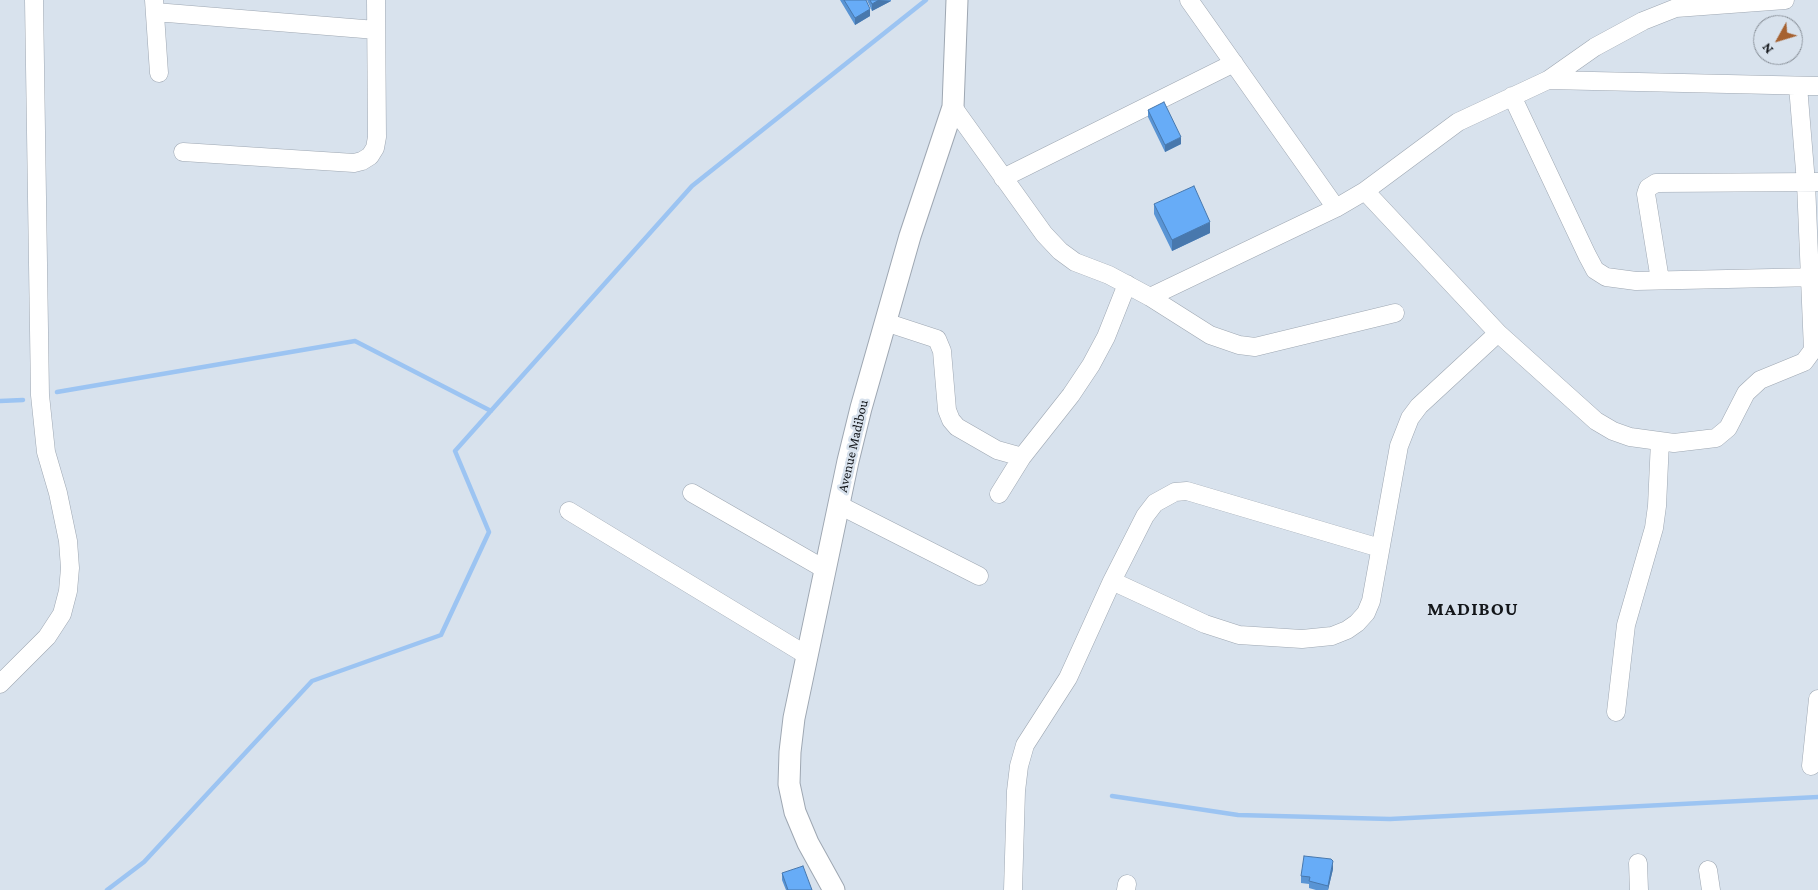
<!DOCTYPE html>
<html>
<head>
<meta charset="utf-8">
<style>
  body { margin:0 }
  #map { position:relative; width:1818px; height:890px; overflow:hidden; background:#d8e2ed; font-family:"Crimson Pro",serif }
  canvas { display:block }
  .north { position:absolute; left:1753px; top:15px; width:50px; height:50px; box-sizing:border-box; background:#d8e2ed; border:1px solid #899099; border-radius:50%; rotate:231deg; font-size:14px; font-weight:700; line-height:20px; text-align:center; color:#13161a }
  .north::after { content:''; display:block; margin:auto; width:18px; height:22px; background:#a66231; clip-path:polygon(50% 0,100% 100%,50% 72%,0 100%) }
</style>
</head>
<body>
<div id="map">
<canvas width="1818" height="890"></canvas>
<div class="north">N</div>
</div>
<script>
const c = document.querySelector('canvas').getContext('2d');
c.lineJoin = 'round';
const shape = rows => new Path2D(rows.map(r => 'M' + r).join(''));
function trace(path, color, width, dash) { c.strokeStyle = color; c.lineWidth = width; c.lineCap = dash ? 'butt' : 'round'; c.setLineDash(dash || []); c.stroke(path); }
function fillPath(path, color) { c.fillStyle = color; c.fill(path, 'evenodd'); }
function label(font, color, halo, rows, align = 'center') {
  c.font = font + ' "Crimson Pro",serif'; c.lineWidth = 5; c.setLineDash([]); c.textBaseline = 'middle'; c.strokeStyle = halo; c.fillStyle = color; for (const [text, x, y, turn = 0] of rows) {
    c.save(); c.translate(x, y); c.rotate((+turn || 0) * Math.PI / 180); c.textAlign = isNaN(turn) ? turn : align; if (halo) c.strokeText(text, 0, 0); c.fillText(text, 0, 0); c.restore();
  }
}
trace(shape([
  [57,392,355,341,491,411],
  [0,401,23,400],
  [1112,796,1238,815,1390,819,1818,797],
  [107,890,144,862,312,681,441,635,489,532,455,451,692,186,926,0]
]), '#9cc4f2', 4.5);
const minor = shape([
  [154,0,159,73],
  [1189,0,1336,208],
  [1676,8,1785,0],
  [155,12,376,30],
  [1548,80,1818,86],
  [1512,96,1587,255,1595,270,1606,277,1636,281,1818,277],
  [953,107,1044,234,1060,251,1075,262,1109,275,1150,297,1210,335,1239,345,1255,347,1395,313],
  [183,152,354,163,362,161,370,156,375,148,377,137,376,0],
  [1003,178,1234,63],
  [1365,191,1498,333,1596,421,1613,431,1630,437,1674,443,1716,438,1728,428,1746,393,1760,380,1804,362,1813,350,1806,183,1798,86],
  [1660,280,1646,194,1648,188,1656,183,1818,182],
  [1150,297,1336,208,1365,191,1458,122,1548,80,1595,47,1643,21,1676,8,1685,0],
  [885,322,937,339,942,351,947,410,951,420,957,427,997,450,1022,457],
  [692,493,826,570],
  [999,494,1022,457,1071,395,1091,365,1106,337,1127,284],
  [839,505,979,576],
  [569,511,808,656],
  [1112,581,1205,624,1239,635,1302,639,1332,636,1347,630,1357,623,1366,613,1371,601,1399,446,1410,418,1419,406,1498,333],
  [0,684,47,637,62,614,68,591,70,568,68,541,58,493,46,452,40,395,34,0],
  [1616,712,1626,625,1654,528,1657,506,1660,441],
  [1811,766,1818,699],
  [1638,863,1639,890],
  [1708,870,1711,890],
  [1013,890,1016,791,1019,766,1025,745,1068,678,1112,581,1145,516,1155,503,1175,492,1187,491,1380,548],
  [1126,890,1127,884]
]);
const tertiary = shape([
  [834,890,808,843,795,812,789,784,790,752,794,718,848,461,861,408,910,236,953,107,957,0]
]);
trace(minor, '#9ea7b2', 19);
trace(tertiary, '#9ea7b2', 23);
trace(minor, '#fff', 18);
trace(tertiary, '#fff', 21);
fillPath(shape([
  [840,0,866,0,870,16,855,25],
  [867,0,891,0,891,1,872,11],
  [1148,110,1181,144,1165,152,1148,117],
  [1154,204,1210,233,1172,251,1154,214],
  [1333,869,1328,890,1316,890,1309,888,1309,884,1301,883,1301,876],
  [782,873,812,890,786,890,782,880]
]), '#5994d4');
fillPath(shape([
  [879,0,891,1,872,11,872,4],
  [870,9,870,16,855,25,855,18],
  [1181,137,1181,144,1165,152,1165,145],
  [1210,222,1210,233,1172,251,1172,240],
  [1333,861,1333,869,1328,890,1328,886]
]), '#4878ad');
const building = shape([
  [844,0,866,0,870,9,855,18,844,0],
  [870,0,879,0,872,4,870,0],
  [1164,102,1181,137,1165,145,1148,110,1164,102],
  [1194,186,1210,222,1172,240,1154,204,1194,186],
  [1304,856,1331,859,1333,861,1328,886,1309,881,1310,877,1301,876,1304,856],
  [803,866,812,890,788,890,782,873,803,866]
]);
fillPath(building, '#67acf7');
trace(building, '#4878ad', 1);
label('14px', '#13161a', '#d8e2ed', [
  ["Avenue Madibou",853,446,-77]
]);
c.letterSpacing = '1px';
label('bold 19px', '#13161a', '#d8e2ed', [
  ["MADIBOU",1473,609]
]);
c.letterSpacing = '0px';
</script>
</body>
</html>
